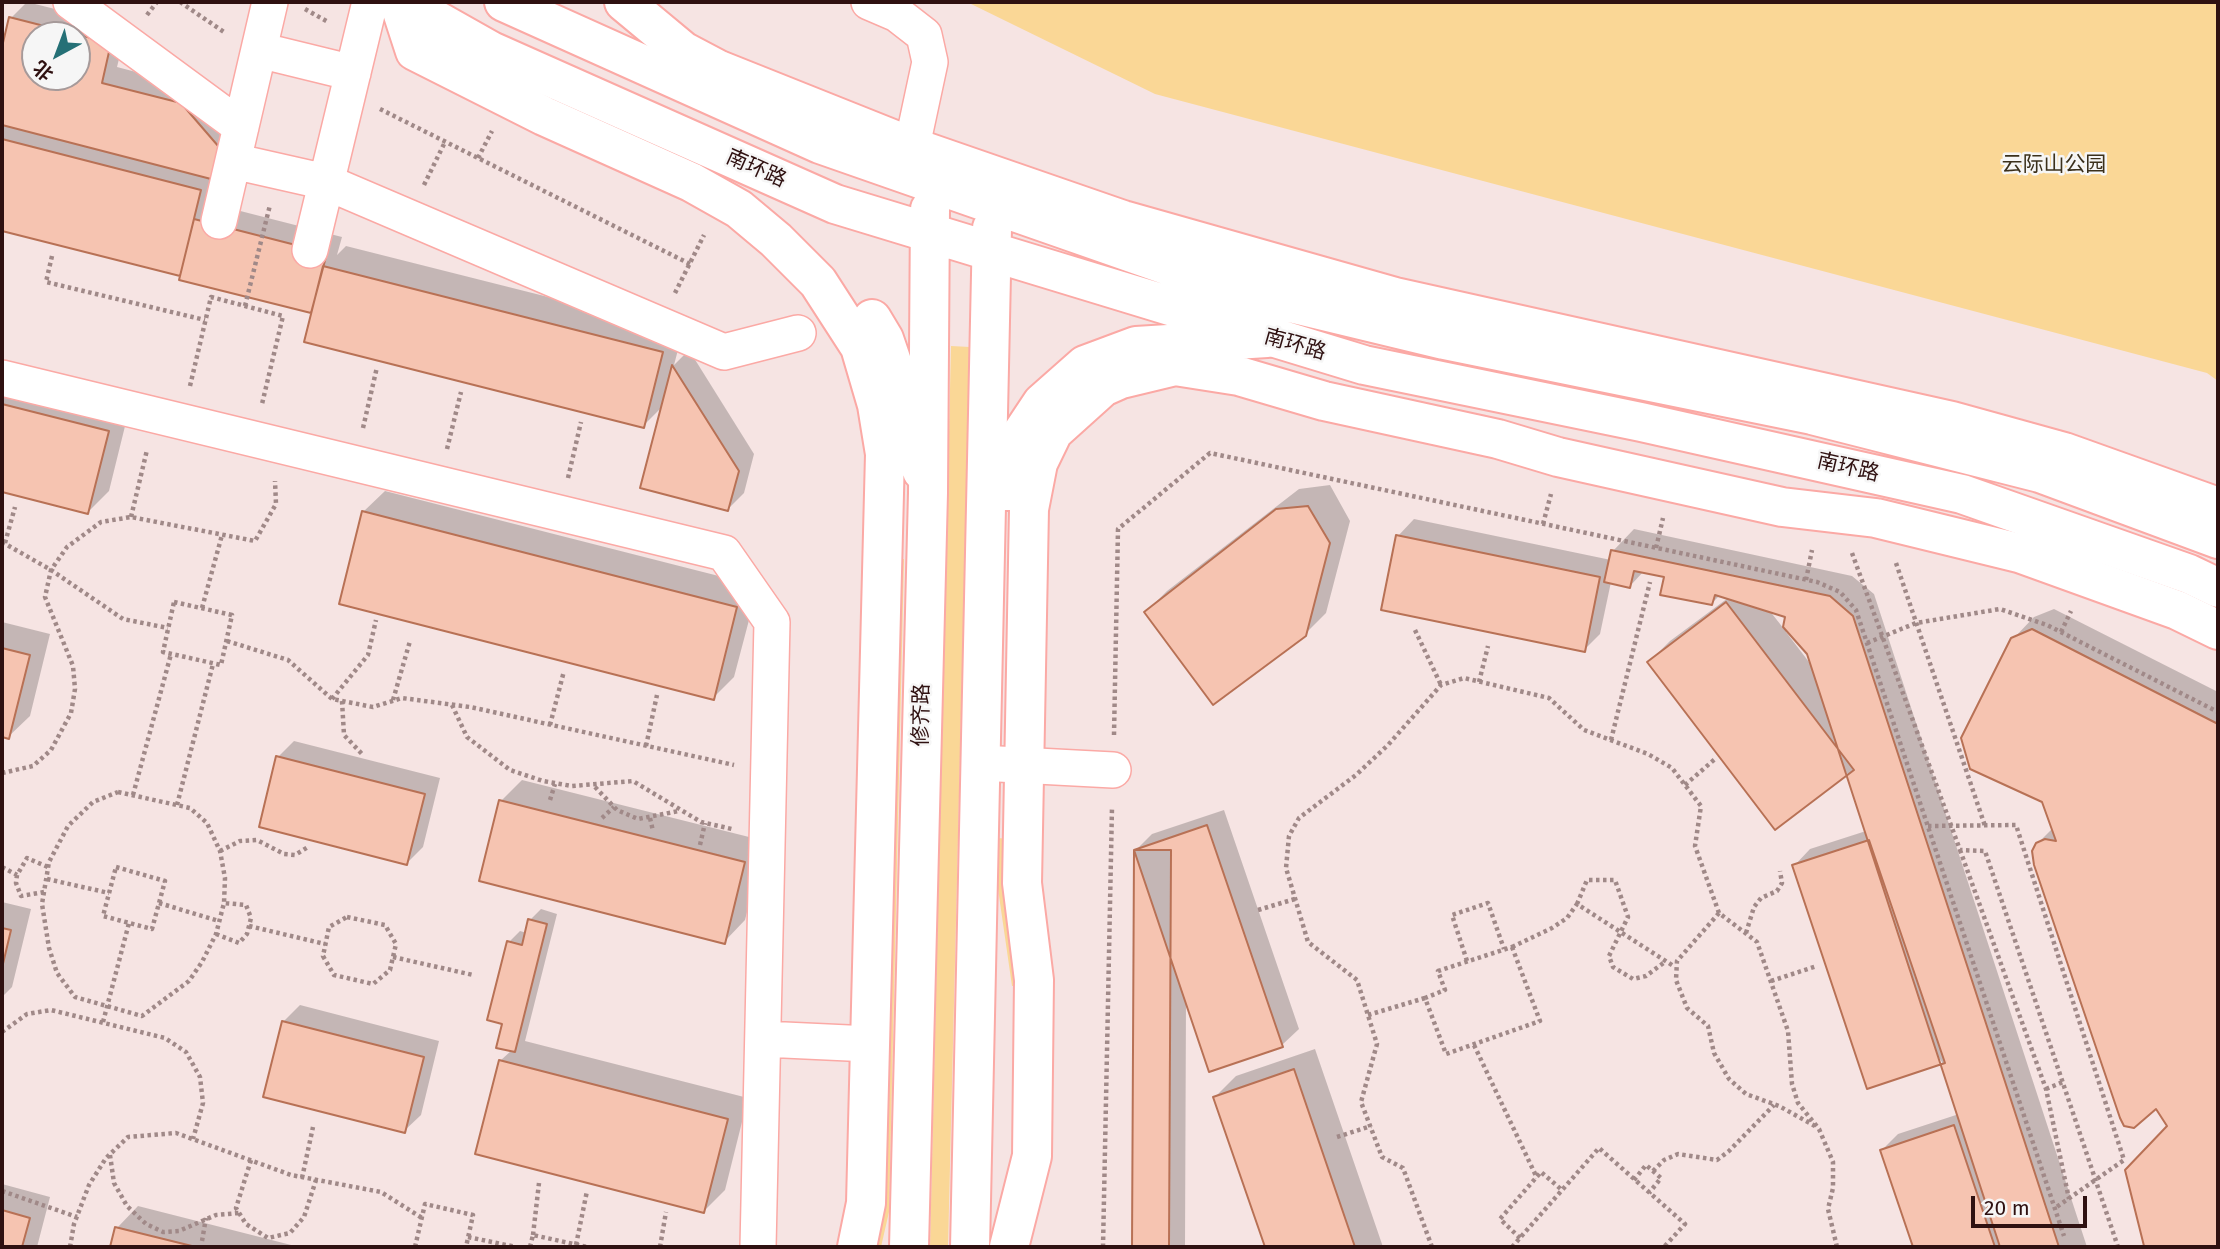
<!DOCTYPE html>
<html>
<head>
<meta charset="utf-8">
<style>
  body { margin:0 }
  #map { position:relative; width:2220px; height:1249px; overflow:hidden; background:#f6e4e3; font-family:"Fira Sans","Noto Sans SC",sans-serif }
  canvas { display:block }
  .frame { position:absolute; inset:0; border:4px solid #2f1111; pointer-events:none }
  .north { position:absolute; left:21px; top:21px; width:70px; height:70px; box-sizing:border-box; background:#f6f6f6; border:2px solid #a69a9a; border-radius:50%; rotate:221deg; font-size:19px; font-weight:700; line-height:28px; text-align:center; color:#2f1111 }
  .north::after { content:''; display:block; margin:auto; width:24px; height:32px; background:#257076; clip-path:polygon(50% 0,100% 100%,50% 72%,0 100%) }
  .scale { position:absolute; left:1971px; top:1196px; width:116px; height:32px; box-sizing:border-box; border:4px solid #2f1111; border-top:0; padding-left:9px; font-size:21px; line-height:24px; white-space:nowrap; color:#2f1111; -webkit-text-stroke:5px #f6f6f6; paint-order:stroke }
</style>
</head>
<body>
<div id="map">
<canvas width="2220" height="1249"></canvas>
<div class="frame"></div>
<div class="north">北</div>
<div class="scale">20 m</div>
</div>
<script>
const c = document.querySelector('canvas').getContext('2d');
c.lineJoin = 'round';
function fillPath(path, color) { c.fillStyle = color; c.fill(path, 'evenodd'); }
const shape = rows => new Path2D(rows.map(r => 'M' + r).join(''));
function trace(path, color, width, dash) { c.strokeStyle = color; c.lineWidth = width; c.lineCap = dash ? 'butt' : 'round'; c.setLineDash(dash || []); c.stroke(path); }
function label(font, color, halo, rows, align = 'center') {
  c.font = font + ' "Fira Sans","Noto Sans SC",sans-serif'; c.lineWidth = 5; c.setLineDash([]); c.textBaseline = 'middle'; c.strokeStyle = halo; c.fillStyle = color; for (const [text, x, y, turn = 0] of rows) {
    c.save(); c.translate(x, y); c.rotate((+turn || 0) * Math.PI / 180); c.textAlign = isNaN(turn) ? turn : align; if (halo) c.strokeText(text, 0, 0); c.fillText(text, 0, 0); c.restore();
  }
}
fillPath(shape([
  [967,2,2218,2,2218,381,2207,373,1155,94],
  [951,346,970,347,948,1247,930,1247],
  [890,559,904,559,889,1212,881,1247,867,1247],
  [997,838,1013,839,1026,984,1012,986,996,875]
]), '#fad796');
fillPath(shape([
  [27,2,127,27,117,67,197,88,235,130,213,204,342,237,337,255,346,246,683,331,674,365,689,350,754,454,744,493,728,509,663,406,643,426,315,307,311,311,2,229,2,54,11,18],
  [35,35,77,35,77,77,35,77],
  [2,378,129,410,109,491,88,512,2,491],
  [1330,485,1350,521,1326,613,1304,635,1146,612,1167,591,1299,489],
  [385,491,758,586,734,677,713,698,363,512],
  [1414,519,1611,560,1613,551,1634,529,1852,576,1874,594,2087,1247,1914,1247,1882,1150,1898,1134,1959,1114,1942,1062,1794,866,1810,849,1866,831,1847,773,1649,662,1670,641,1728,598,1720,595,1711,604,1666,576,1644,571,1630,586,1611,582,1600,634,1584,650,1398,536],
  [1769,610,1787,616,1784,629],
  [1788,630,1808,653,1812,666,1786,632],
  [2054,609,2218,692,2218,1247,2146,1245,2169,1126,2157,1106,2037,844,2053,828,2013,639,2034,617],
  [2,622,50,634,30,716,8,737,2,736],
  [294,741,440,778,423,847,407,863,278,757],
  [522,780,765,841,745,920,724,942,501,801],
  [1224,810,1299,1029,1282,1045,1186,1000,1185,1247,1134,1247,1135,851,1152,834],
  [2,902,31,909,12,987,2,997],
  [541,909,557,914,525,1041,748,1098,725,1190,704,1211,500,1061,512,1050,504,1023,509,942,520,931,527,933,530,920],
  [300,1005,439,1041,421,1115,404,1131,265,1096,284,1021],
  [1315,1049,1383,1247,1266,1247,1215,1097,1236,1076],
  [2,1184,50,1197,37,1247,2,1247],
  [138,1206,299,1247,112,1247,117,1228]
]), '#0003');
const building = shape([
  [9,17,111,43,102,83,181,103,219,147,211,179,2,125,2,47,9,17],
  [35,35,77,35,77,77,35,77,35,35],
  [2,139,201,190,180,276,2,231,2,139],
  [194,219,327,253,311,313,179,280,194,219],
  [323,266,663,352,644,428,304,342,323,266],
  [672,365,739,471,728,511,640,488,672,365],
  [2,404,109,431,88,514,2,492,2,404],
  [1308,506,1330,543,1306,636,1213,705,1144,612,1276,509,1308,506],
  [362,511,737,607,714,700,339,604,362,511],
  [1396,535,1600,577,1585,652,1381,610,1396,535],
  [1611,550,1830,596,1853,616,2059,1247,2000,1247,1807,654,1783,627,1785,617,1715,595,1712,605,1660,595,1664,577,1634,571,1630,588,1604,582,1611,550],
  [1726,602,1854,770,1775,830,1647,662,1726,602],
  [2032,629,2218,724,2218,1247,2144,1246,2125,1170,2167,1126,2156,1109,2134,1128,2124,1126,2120,1118,2034,865,2032,851,2036,843,2045,839,2056,841,2042,802,1970,769,1961,738,2011,638,2032,629],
  [2,648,30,655,9,739,2,737,2,648],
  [276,756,425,794,407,865,259,827,276,756],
  [499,800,745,862,725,944,479,881,499,800],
  [1207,825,1283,1047,1209,1072,1134,850,1207,825],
  [1869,840,1945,1063,1867,1089,1792,865,1869,840],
  [1134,850,1171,850,1169,1247,1132,1247,1134,850],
  [528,919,547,924,515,1052,496,1048,502,1024,487,1020,507,941,522,945,528,919],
  [2,928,11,930,2,968,2,928],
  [282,1021,424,1057,405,1133,263,1097,282,1021],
  [499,1060,728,1119,704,1213,475,1154,499,1060],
  [1294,1069,1355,1247,1265,1247,1213,1097,1294,1069],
  [1954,1125,1995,1247,1913,1247,1880,1150,1954,1125],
  [2,1210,30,1218,22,1247,2,1247,2,1210],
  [115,1227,196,1247,110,1247,115,1227]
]);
fillPath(building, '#f6c4b1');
trace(building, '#b87155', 2);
const minor = shape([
  [71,2,241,127],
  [869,2,897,14,924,35,930,62,906,174],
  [259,50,353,73],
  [233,161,326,182,724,352,798,333],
  [219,221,270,2],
  [310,250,370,2],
  [2,378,724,553,772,622,758,1247],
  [980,763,1113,770],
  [763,1039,870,1044]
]);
const tertiary = shape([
  [399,2,415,51,544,116,691,182,739,209,776,240,818,282,860,347,877,405,885,454,866,1203,857,1247],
  [624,2,683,51,719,70,912,147,1123,220,1395,297,1952,421,2064,452,2218,507],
  [872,319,884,339,905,400,922,471],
  [1007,491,1020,436,1042,403,1085,365,1136,346,1267,338],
  [1009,1247,1032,1156,1034,980,1022,883,1029,509,1038,463,1053,432,1103,387,1121,379,1175,366,1239,376,1324,401,1498,439,1558,457,1782,507,1876,518,2019,553,2177,610,2218,630]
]);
const secondary = shape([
  [404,2,491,51,835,204,1364,365,1641,422,1962,494,2189,574,2218,588],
  [504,2,820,144,1241,291,1444,340,1812,415,2040,473,2218,539],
  [909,1247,928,493,930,209],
  [970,1247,992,228]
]);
trace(minor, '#fba9a5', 38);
trace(tertiary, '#fba9a5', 42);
trace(secondary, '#fba9a5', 42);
trace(shape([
  [180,2,224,32],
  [305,9,328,22],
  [147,15,157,2],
  [380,109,690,264],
  [478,158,492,131],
  [424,185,445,142],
  [52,256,46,282,205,320],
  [675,293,704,235],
  [245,306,270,205],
  [190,386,211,297,283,316,262,404],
  [363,428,377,367],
  [447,449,461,392],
  [568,478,581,422],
  [131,517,147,450],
  [1543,524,1551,494],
  [2,542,51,570,123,619,168,628],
  [5,543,15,507],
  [1656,548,1663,518],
  [1852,553,1960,850,1985,851,2118,1247],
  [1896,563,1985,826],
  [1806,580,1812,550],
  [174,602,232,615,221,665,163,652,174,602],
  [202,608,222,535],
  [1415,630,1441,685],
  [2061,632,2071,611],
  [227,641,288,660,332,699,373,707,402,698,470,707,734,765],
  [1867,643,1916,623,2000,609,2047,625,2218,712],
  [1479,682,1488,646],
  [332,699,368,655,376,620],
  [393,700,410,641],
  [342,701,344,735,363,755],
  [452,705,467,737,510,770,543,781,572,786,633,781,701,822,732,829],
  [550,725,564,671],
  [1114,735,1118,529,1210,453,1817,582,1840,592,1856,610,2064,1236],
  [1611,740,1650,582],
  [646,746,657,695],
  [2,773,33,766,51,750,71,713,75,689,73,666,45,597,51,570,67,547,101,522,131,517,255,541,276,504,275,481],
  [1685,785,1715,759],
  [595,787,617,810,638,819,679,811],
  [118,792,190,808,207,823,220,851,225,878,224,903,216,934,202,962,189,981,142,1016,75,997,57,973,49,948,42,904,49,862,68,826,93,802,118,792],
  [133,795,171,654],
  [550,800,555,784],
  [177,805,213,664],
  [602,818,614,807],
  [650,818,653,831],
  [700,845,705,823],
  [1960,850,2046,1089,2069,1199],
  [220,851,240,841,257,840,284,854,295,855,308,847],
  [2,867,17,875],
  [116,867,165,881,152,929,103,916,116,867],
  [47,879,109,893],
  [44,892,21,896,16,883,17,875,27,858,48,867],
  [159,903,219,921],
  [1577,904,1587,880,1615,880,1628,917,1609,956,1613,967,1633,979,1646,976,1666,961],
  [1258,910,1295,899],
  [1719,913,1677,961,1676,980,1687,1008,1708,1026,1714,1053,1729,1079,1746,1094,1779,1106,1815,1126],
  [347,917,385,925,396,944,390,970,373,984,334,975,323,956,329,927,347,917],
  [249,926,325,944],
  [1746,933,1754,907,1761,898,1777,891,1782,883,1780,871],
  [216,934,239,943,247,934,251,918,246,905,224,903],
  [1512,947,1540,1021,1446,1054,1425,998,1445,990,1438,971,1512,947],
  [1512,947,1552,928,1567,918,1577,904,1675,967],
  [393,957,473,975],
  [1467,961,1452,915,1488,903,1504,949],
  [1771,981,1817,966],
  [1368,1015,1425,998],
  [103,1022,129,923],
  [2,1032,27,1014,51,1010,165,1038,186,1052,200,1077,203,1103,193,1139],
  [1474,1045,1537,1178],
  [2046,1089,2063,1082],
  [1337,1137,1371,1126],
  [110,1155,114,1183,127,1206,146,1224,163,1232,179,1231,216,1215,239,1213],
  [251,1160,236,1208,246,1224,268,1238,290,1233,304,1217,316,1180],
  [1653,1171,1664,1160,1678,1154,1717,1160,1729,1151,1774,1105],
  [302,1178,313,1127],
  [1634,1180,1646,1165,1661,1178,1649,1193],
  [2,1191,77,1217],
  [533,1235,539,1183],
  [468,1237,516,1247],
  [1520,1238,1500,1219,1541,1172,1562,1190],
  [202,1241,206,1218],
  [576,1245,587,1191],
  [70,1247,74,1224,89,1185,106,1158,128,1137,176,1133,291,1175,381,1192,422,1218],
  [415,1247,425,1204,473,1215,466,1247],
  [530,1247,533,1235,587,1247],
  [660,1247,666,1212],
  [1103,1247,1112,807],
  [1432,1247,1403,1168,1382,1157,1361,1102,1377,1044,1357,980,1308,942,1286,868,1289,836,1299,818,1356,775,1388,745,1441,685,1464,678,1549,698,1584,730,1648,754,1672,768,1701,806,1695,846,1719,913,1757,942,1788,1031,1792,1084,1798,1103,1819,1129,1833,1162,1833,1188,1828,1209,1837,1247],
  [1512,1247,1599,1148,1685,1224,1664,1247]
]), '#a08988', 4.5, [3.5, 3.5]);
trace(minor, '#fff', 35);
trace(tertiary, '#fff', 38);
trace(secondary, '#fff', 38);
trace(shape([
  [1928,826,2016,825,2124,1160,2055,1208]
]), '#a08988', 4.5, [3.5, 3.5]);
label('21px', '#3b301b', '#f6f6f6', [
  ["云际山公园",2054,165]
]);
label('21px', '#2f1111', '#f6f6f6', [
  ["南环路",756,169,24],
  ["南环路",1295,345,16],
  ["南环路",1848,468,13],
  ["修齐路",922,715,-89]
]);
</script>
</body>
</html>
